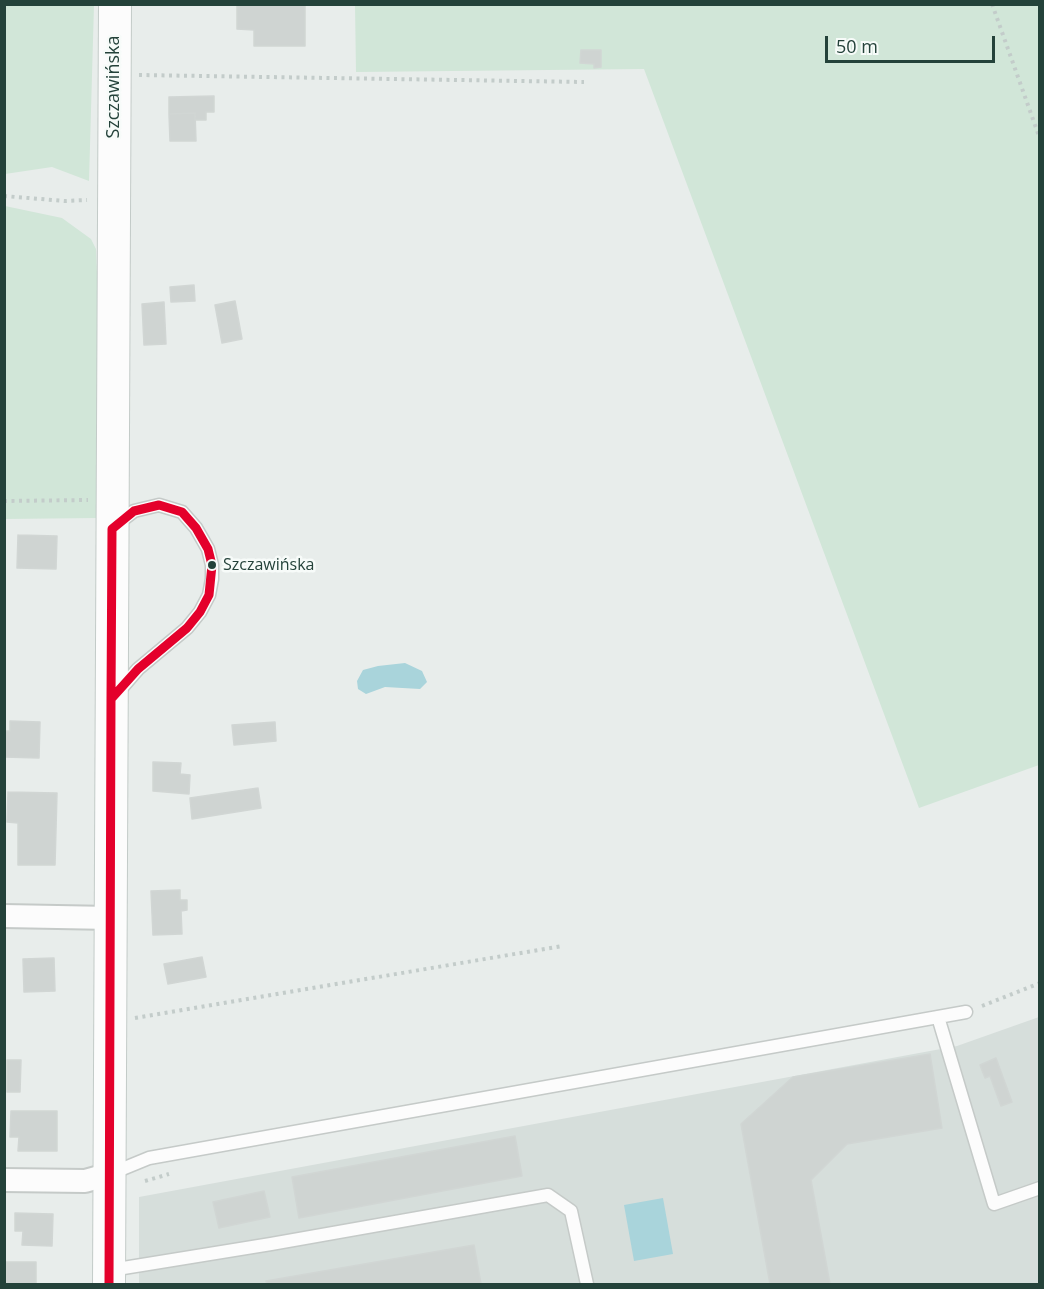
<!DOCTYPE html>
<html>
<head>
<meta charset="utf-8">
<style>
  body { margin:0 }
  #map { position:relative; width:1044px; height:1289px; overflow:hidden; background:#e8edeb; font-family:"Open Sans",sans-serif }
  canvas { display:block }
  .frame { position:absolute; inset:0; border:6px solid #24423a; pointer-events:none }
  .scale { position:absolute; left:825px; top:36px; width:170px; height:27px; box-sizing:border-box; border:3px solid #24423a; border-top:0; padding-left:8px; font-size:18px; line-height:21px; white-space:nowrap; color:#24423a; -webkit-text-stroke:4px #f7fbf9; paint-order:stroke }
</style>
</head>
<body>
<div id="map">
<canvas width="1044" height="1289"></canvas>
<div class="frame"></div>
<div class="scale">50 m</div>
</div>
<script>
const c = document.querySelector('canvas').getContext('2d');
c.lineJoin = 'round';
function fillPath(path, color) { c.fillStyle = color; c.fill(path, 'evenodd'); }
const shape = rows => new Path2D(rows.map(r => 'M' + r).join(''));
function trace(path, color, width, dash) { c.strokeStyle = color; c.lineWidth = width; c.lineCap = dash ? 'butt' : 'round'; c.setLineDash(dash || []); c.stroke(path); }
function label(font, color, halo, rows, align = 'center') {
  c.font = font + ' "Open Sans",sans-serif'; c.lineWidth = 5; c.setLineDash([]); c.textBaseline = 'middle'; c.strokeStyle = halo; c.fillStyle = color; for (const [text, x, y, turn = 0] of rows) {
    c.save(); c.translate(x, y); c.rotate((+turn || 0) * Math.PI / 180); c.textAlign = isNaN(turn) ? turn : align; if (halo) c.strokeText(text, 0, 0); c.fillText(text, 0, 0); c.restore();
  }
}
fillPath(shape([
  [1039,1017,1039,1284,139,1284,139,1197,957,1046]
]), '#d6dedb');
fillPath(shape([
  [5,4,94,5,89,181,52,167,5,174],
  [355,5,1039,5,1039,765,919,808,644,69,356,72],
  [5,206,62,218,91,239,96,249,99,322,97,518,5,519]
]), '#d1e6d8');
fillPath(shape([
  [405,663,422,671,427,682,420,689,385,687,366,694,358,689,357,681,363,670,378,666],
  [663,1198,673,1254,634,1261,624,1205]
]), '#a9d4db');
const building = shape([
  [237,4,305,4,305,46,254,46,254,30,237,29,237,4],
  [581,50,601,50,601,67,594,68,594,64,580,63,581,50],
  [214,96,214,112,206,112,206,120,195,120,195,113,169,114,169,97,214,96],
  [195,113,196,141,170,141,169,114,195,113],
  [194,285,195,301,171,302,170,287,194,285],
  [235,301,242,339,222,343,215,305,235,301],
  [164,302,166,344,144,345,142,304,164,302],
  [18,535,57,536,56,569,17,568,18,535],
  [10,721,40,722,39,758,4,757,4,731,10,731,10,721],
  [275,722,276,741,234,745,232,725,275,722],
  [153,762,181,763,180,774,190,775,189,794,153,791,153,762],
  [258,788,261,808,192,819,190,798,258,788],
  [8,792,57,793,55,865,18,865,18,823,7,822,8,792],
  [180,890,180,900,187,900,187,910,181,911,182,934,153,935,151,891,180,890],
  [202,957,206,977,168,984,164,964,202,957],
  [54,958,55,991,24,992,23,959,54,958],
  [930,1054,942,1128,847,1144,811,1180,830,1284,770,1284,741,1124,793,1077,930,1054],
  [996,1058,1012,1102,1001,1106,990,1076,985,1078,980,1065,996,1058],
  [7,1060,21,1060,20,1092,7,1092,7,1060],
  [11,1111,57,1111,57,1151,18,1151,19,1137,10,1137,11,1111],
  [515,1136,522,1176,299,1218,292,1177,515,1136],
  [264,1191,270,1217,219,1228,213,1202,264,1191],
  [15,1213,53,1214,52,1246,22,1245,23,1231,15,1231,15,1213],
  [474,1245,481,1284,267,1284,266,1281,474,1245],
  [6,1262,36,1262,36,1284,6,1284,6,1262]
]);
fillPath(building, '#cfd4d2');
trace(building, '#d1d6d4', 1.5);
const lane = shape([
  [117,524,134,511,159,505,182,512,196,528,208,549,212,565,212,579,209,595,200,612,187,628,138,669,118,692],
  [938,1017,994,1204,1040,1188],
  [110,1174,149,1158,966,1012],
  [111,1270,271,1244,548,1195,571,1211,587,1284]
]);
const street = shape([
  [4,916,111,918],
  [4,1180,85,1181,110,1174]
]);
const secondary = shape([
  [109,1284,115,4]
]);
trace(lane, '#c5cac8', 15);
trace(street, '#c5cac8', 26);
trace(secondary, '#c3cbc8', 34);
trace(shape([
  [992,4,1040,139],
  [139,75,584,82],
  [4,196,64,201,87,200],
  [4,501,88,500],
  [982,1006,1040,983],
  [135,1018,562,946],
  [145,1181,169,1174]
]), '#c3ccca', 4, [3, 4.5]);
trace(lane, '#fcfcfc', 12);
trace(street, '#fcfcfc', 22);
trace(secondary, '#fcfcfc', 32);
trace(shape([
  [159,505,182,512,196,528,208,549,212,565,209,595,200,612,187,628,138,669,111,699,112,529,134,511,159,505],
  [109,1284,111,699]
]), '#e4002b', 9);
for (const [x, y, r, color] of [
  [212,565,5,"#24423a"]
]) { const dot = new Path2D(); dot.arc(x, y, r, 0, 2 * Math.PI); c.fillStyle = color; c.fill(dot); trace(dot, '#f7fbf9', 2); }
label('16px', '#24423a', '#f7fbf9', [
  ["Szczawińska",223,565]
], 'left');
label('18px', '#24423a', '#f7fbf9', [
  ["Szczawińska",114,87,-90]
]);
</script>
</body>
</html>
